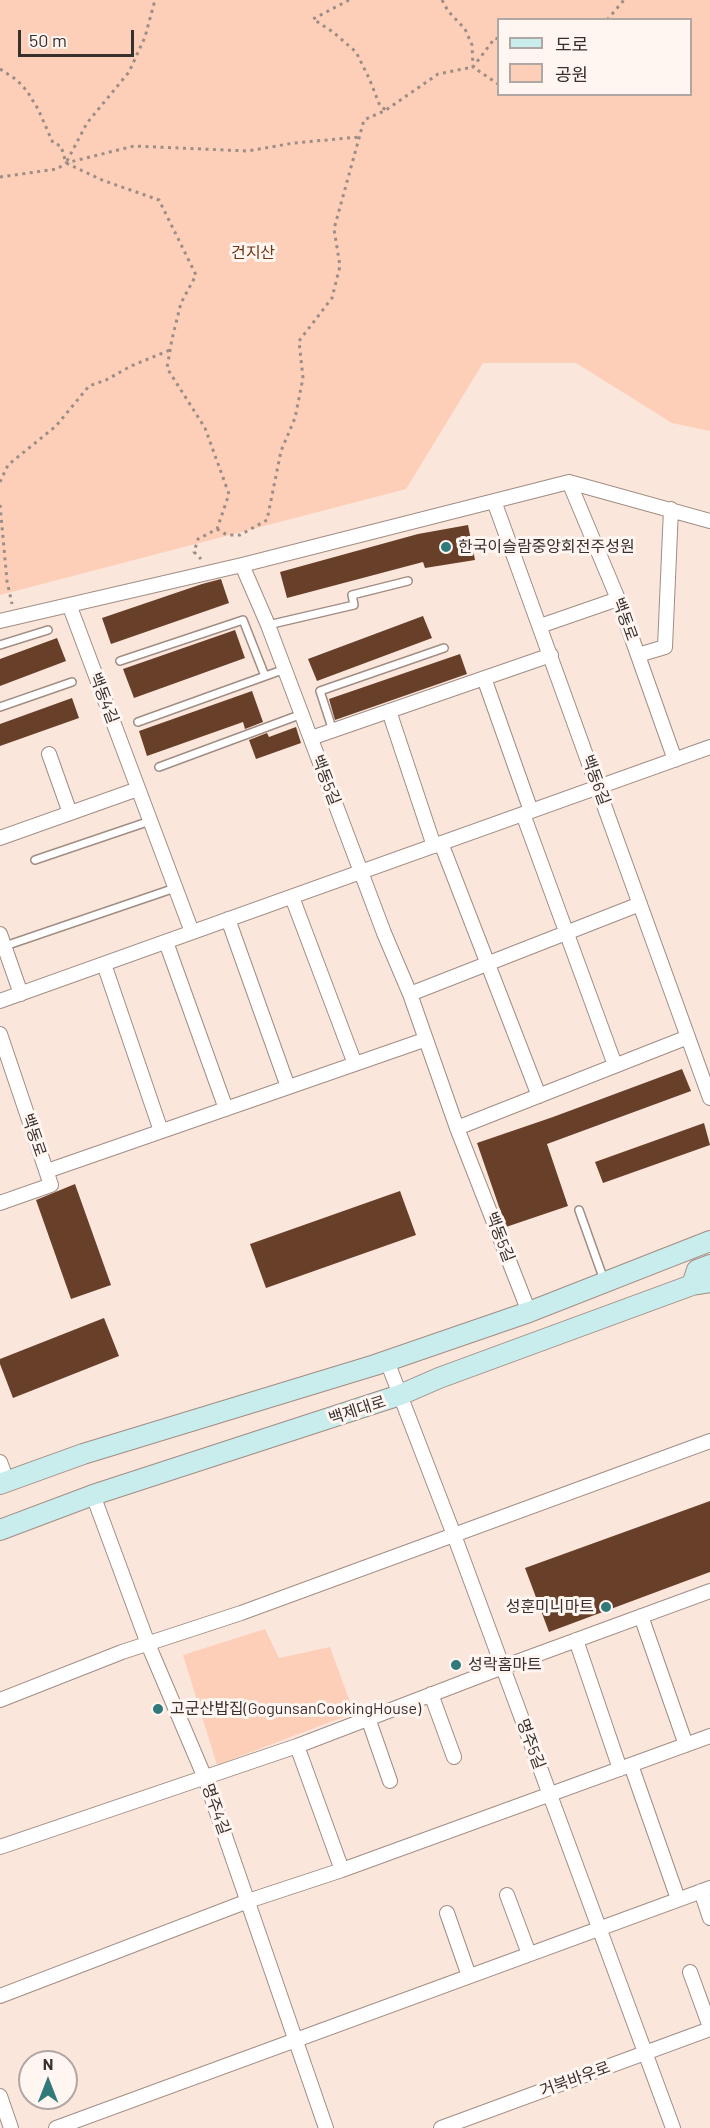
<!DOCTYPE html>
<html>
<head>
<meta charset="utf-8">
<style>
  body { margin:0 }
  #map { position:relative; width:710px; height:2128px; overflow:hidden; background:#fbe6dc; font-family:Barlow,"Noto Sans KR",sans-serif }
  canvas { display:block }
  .legend { position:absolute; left:497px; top:18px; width:195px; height:78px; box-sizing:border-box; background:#fff6f2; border:2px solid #afa7a3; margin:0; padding:8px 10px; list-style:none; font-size:18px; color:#37302c }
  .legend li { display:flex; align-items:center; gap:12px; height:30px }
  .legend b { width:30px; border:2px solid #afa7a3 }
  .north { position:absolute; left:18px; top:2050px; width:60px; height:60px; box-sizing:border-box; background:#fff6f2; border:2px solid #afa7a3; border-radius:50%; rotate:0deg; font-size:16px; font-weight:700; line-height:24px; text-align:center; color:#37302c }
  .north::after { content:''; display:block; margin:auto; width:21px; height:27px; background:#307a7b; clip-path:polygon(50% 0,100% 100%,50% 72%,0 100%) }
  .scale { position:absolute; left:18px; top:30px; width:116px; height:27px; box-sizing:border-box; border:3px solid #37302c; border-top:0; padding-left:8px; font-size:18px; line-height:21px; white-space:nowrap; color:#37302c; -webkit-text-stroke:4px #fff6f2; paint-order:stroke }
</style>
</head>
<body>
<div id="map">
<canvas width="710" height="2128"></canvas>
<ul class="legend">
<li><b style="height:8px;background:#c9ecec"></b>도로</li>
<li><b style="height:16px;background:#fecfb8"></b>공원</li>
</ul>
<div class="north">N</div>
<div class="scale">50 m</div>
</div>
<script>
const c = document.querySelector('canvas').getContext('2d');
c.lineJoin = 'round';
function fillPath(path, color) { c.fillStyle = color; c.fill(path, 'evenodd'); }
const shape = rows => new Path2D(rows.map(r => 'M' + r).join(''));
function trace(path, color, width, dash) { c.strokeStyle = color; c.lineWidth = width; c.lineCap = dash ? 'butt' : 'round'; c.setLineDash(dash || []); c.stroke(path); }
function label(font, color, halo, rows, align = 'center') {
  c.font = font + ' Barlow,"Noto Sans KR",sans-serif'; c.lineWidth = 6; c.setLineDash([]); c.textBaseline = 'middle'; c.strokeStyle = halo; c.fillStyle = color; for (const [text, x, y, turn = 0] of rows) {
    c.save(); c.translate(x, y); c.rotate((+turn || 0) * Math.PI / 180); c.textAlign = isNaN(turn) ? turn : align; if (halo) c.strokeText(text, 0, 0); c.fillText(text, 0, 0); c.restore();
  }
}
fillPath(shape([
  [0,0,710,0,710,431,672,423,576,363,483,363,406,489,0,595],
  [498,20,690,20,690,94,498,94],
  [265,1629,279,1658,330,1647,354,1713,217,1765,183,1655]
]), '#fecfb8');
fillPath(shape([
  [468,525,475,560,425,568,423,562,287,598,280,572,418,534],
  [221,579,229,603,111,644,102,618,202,584],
  [423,616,432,638,317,681,308,659],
  [235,630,245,658,134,698,123,669],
  [57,638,66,661,0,686,0,659],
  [460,654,467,674,335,720,329,699],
  [252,691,263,722,245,729,243,722,147,756,139,731],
  [72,698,79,718,0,746,0,724],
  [296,727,301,743,256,759,249,740,267,733,269,737],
  [682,1069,691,1091,547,1144,568,1206,506,1227,477,1143,553,1117],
  [704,1123,710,1145,603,1183,595,1162],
  [75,1184,111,1285,71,1299,36,1200],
  [400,1191,416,1235,266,1288,250,1244],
  [104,1318,119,1356,13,1398,0,1364,0,1359],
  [710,1501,710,1572,549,1632,525,1568]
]), '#683f29');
const lane = shape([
  [268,625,354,605,352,595,408,581],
  [0,645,48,630],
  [120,661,243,620,265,676],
  [0,707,72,682],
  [138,722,285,669],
  [333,731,320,691,444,648],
  [159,767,302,714],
  [35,860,150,821],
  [5,946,175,888],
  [579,1210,604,1280]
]);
const street = shape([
  [569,482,618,599,675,760],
  [494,501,710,1098],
  [242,565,268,625,384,933,410,994,457,1128,529,1312],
  [70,607,192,932],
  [0,621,242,565,569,482,710,521],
  [540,626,618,599],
  [638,655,665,647,671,509],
  [484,678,531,811],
  [389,711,434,846],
  [311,738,551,655],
  [49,754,70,813],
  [523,814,615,1065],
  [0,838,138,789],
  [441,843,539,1096],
  [292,897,355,1064],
  [228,919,288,1087],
  [0,934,21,994],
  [166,942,226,1109],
  [104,964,161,1131],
  [410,994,640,904],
  [0,1001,710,747],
  [0,1034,51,1185,0,1203],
  [457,1128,688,1037],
  [47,1171,424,1040],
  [387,1361,454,1535,673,2128],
  [0,1462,7,1481],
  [93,1495,148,1644,205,1778,326,2128],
  [641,1616,686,1745],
  [576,1640,620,1769],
  [431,1694,454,1757],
  [0,1700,122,1652,241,1613,710,1441],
  [368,1718,390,1781],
  [297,1746,342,1870],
  [631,1765,678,1899],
  [0,1847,297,1746,503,1667,710,1591],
  [701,1891,710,1918],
  [507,1895,529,1954],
  [447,1913,469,1976],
  [690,1972,710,2027],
  [0,1996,248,1901,342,1870,710,1736],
  [0,2096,11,2128],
  [56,2128,710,1888],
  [441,2128,710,2029]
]);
const secondary = shape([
  [692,1285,697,1270,710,1265],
  [0,1484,83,1454,375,1365,529,1312,710,1241],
  [0,1530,93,1495,400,1395,439,1378,692,1285,710,1282]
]);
trace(lane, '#a08d84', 10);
trace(street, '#a08d84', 16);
trace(secondary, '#a08d84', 22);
trace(shape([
  [349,0,313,19,333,32,356,52,369,78,380,106,386,110],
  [442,0,448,11,465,29,472,45,473,67,498,84],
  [607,20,624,0],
  [0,69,17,80,27,91,38,109,53,143,61,146,66,163,102,180,159,200,196,275,181,303,172,339,167,368,205,428,229,494,217,529,198,539,194,552,201,559],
  [67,161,87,123,129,72,145,37,155,0],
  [0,177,57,169,66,163,134,146,247,151,294,143,359,137],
  [0,482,8,465,56,426,89,386,106,380,131,366,170,350],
  [0,505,7,581,12,604],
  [217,529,227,535,240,535,267,520,281,451,295,418,303,378,299,341,332,298,340,266,334,229,364,120,386,110,438,74,473,67,495,38,498,39]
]), '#9c8e87', 3, [3, 4.5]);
trace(lane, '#fff', 7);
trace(street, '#fff', 14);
trace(secondary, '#c9ecec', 20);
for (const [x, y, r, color] of [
  [446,547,6,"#307a7b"],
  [606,1607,6,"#307a7b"],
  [456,1665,6,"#307a7b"],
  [158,1709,6,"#307a7b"]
]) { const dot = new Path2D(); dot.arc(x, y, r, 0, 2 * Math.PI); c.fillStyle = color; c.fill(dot); trace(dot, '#fff6f2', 2); }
label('16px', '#723613', '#fff6f2', [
  ["건지산",253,253]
]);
label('16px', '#37302c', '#fff6f2', [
  ["한국이슬람중앙회전주성원",458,547],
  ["성훈미니마트",594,1607,"right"],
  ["성락홈마트",468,1665],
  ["고군산밥집(GogunsanCookingHouse)",170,1709]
], 'left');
label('16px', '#37302c', '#fff6f2', [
  ["백동로",625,619,70],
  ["백동4길",104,698,69],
  ["백동5길",326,780,69],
  ["백동6길",596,780,70],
  ["백동로",34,1135,71],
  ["백동5길",500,1237,69],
  ["백제대로",357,1410,-18],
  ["명주5길",531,1744,70],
  ["명주4길",216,1809,70],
  ["거북바우로",575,2079,-20]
]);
</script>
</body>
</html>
